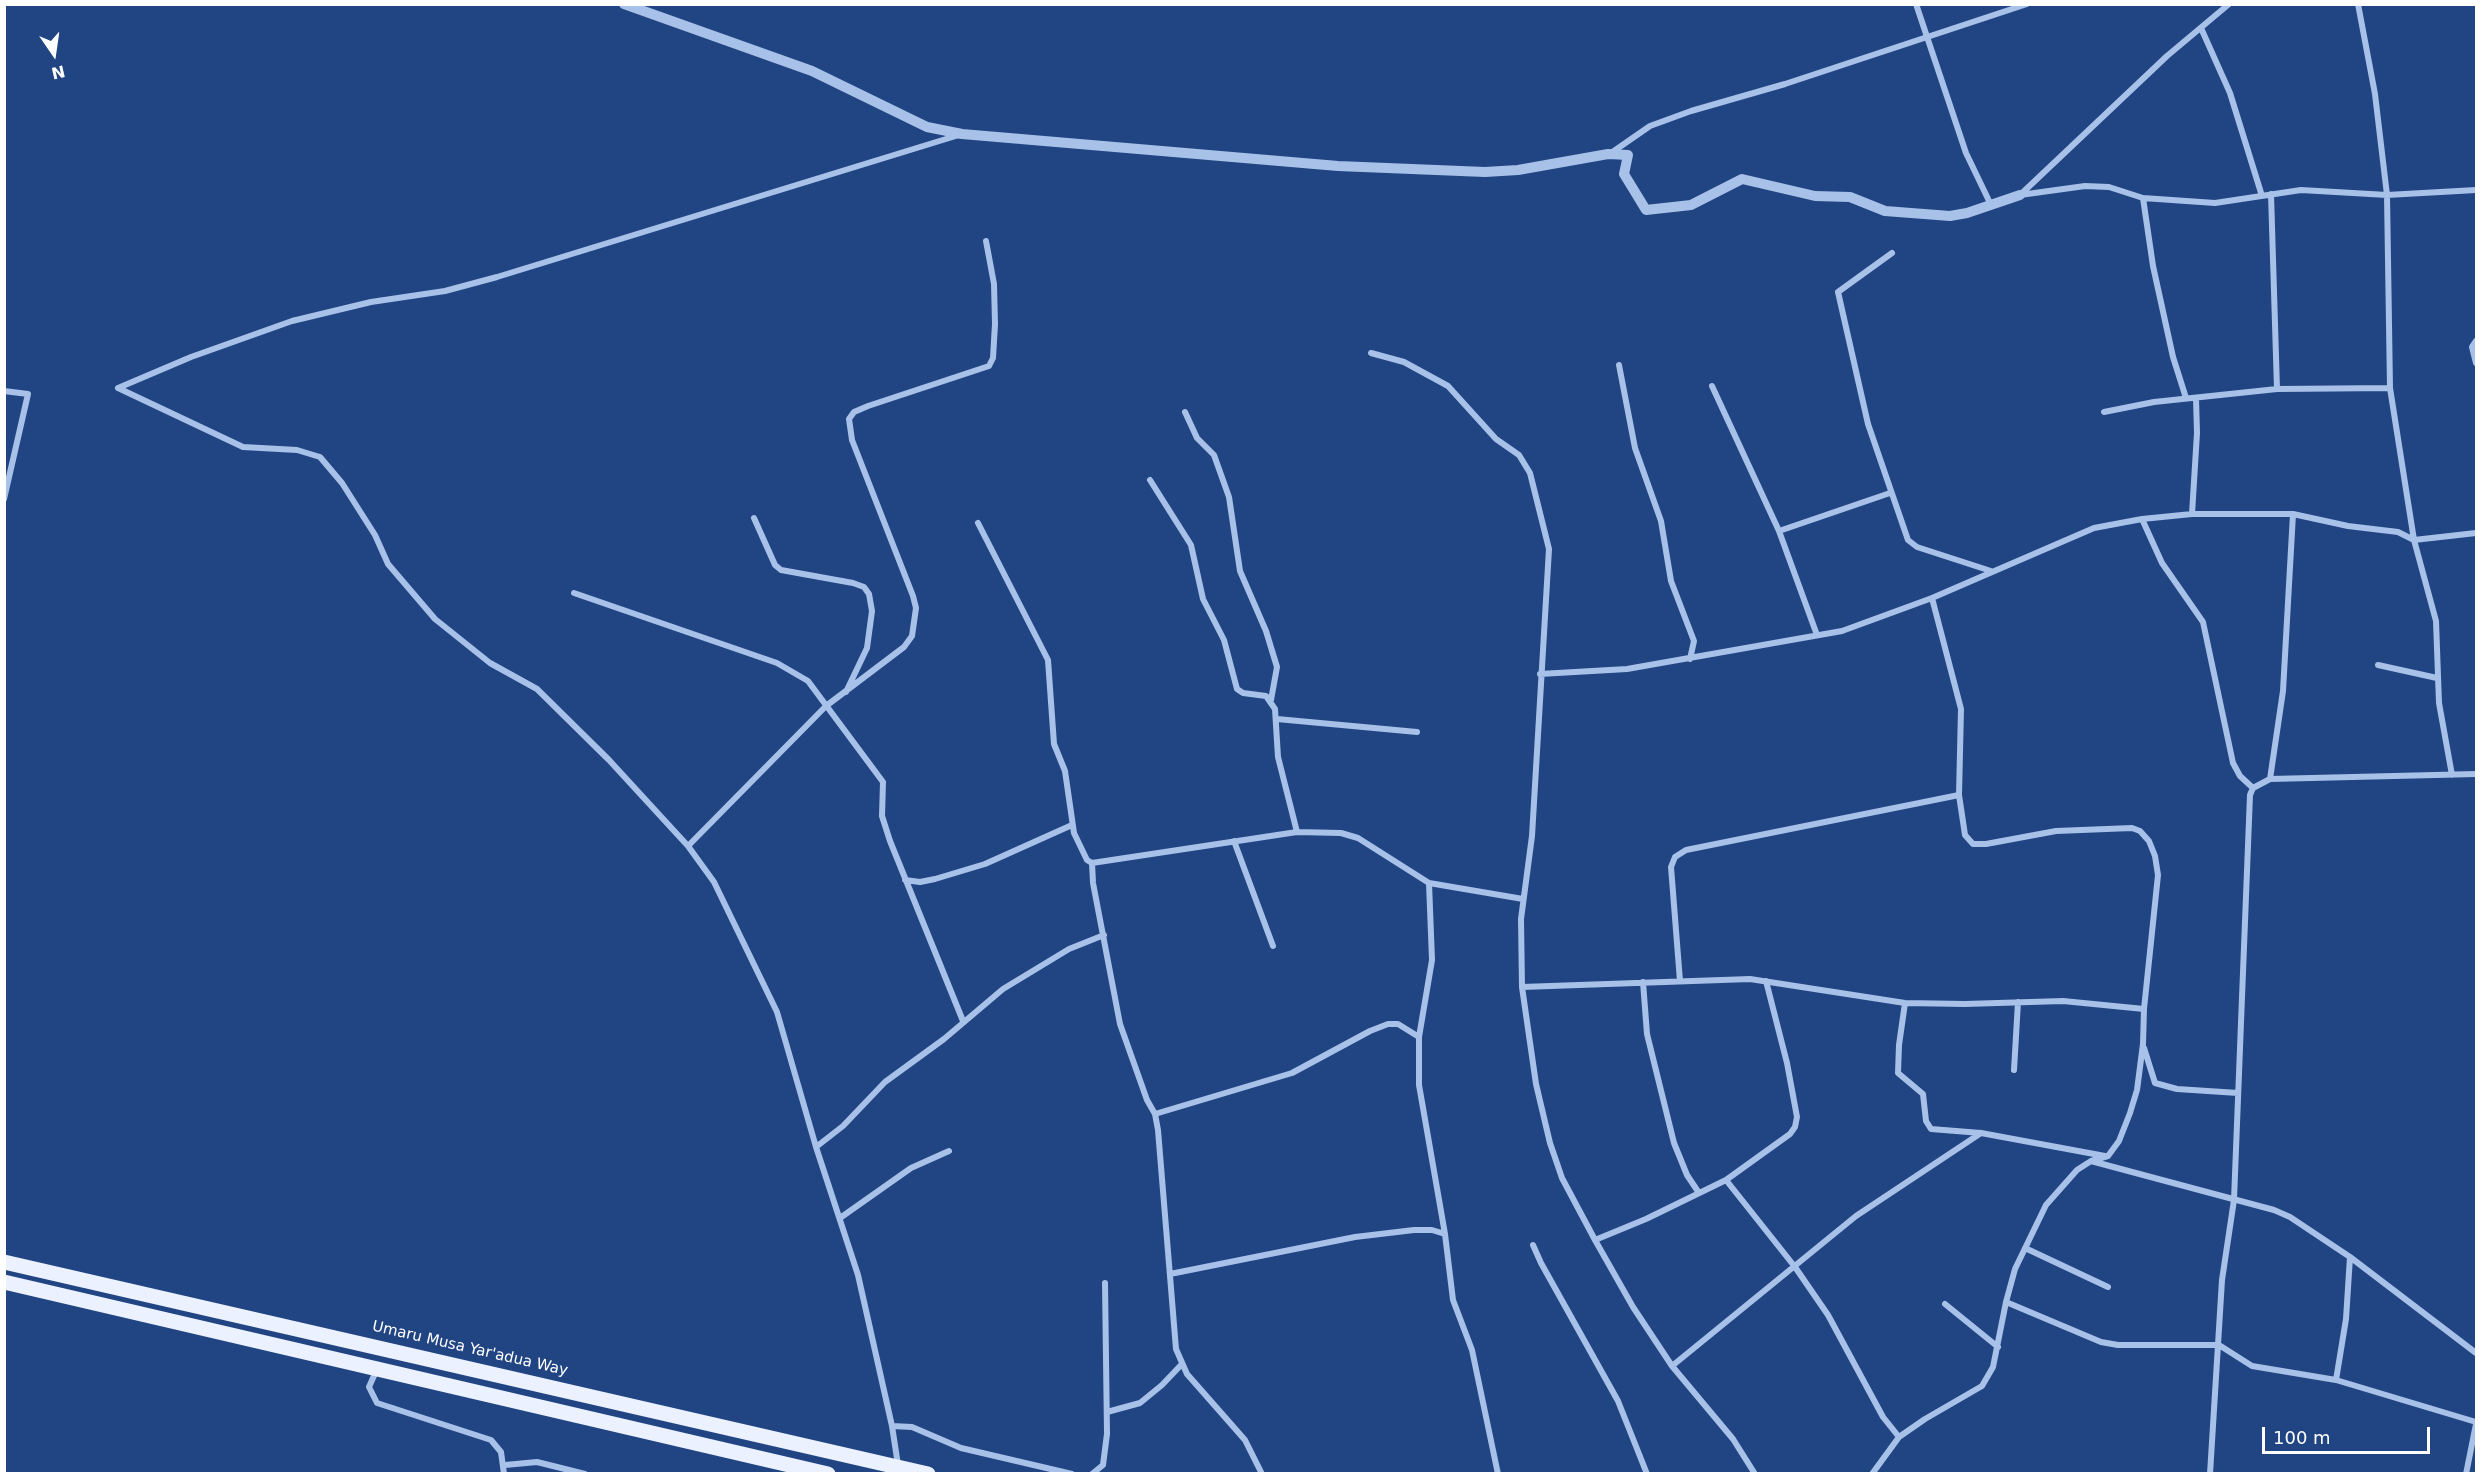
<!DOCTYPE html>
<html>
<head>
<meta charset="utf-8">
<style>
  body { margin:0 }
  #map { position:relative; width:2481px; height:1478px; overflow:hidden; background:#214583; font-family:"DejaVu Sans",sans-serif }
  canvas { display:block }
  .frame { position:absolute; inset:0; border:6px solid #fff; pointer-events:none }
  .north { position:absolute; left:24px; top:24px; width:60px; height:60px; -webkit-text-stroke:4px #214583; paint-order:stroke; rotate:167deg; font-size:16px; font-weight:700; line-height:24px; text-align:center; color:#fff }
  .north::after { content:''; display:block; margin:auto; width:21px; height:27px; background:#fff; clip-path:polygon(50% 0,100% 100%,50% 72%,0 100%) }
  .scale { position:absolute; left:2262px; top:1427px; width:168px; height:27px; box-sizing:border-box; border:3px solid #fff; border-top:0; padding-left:8px; font-size:18px; line-height:21px; white-space:nowrap; color:#fff; -webkit-text-stroke:4px #214583; paint-order:stroke }
</style>
</head>
<body>
<div id="map">
<canvas width="2481" height="1478"></canvas>
<div class="frame"></div>
<div class="north">N</div>
<div class="scale">100 m</div>
</div>
<script>
const c = document.querySelector('canvas').getContext('2d');
c.lineJoin = 'round';
const shape = rows => new Path2D(rows.map(r => 'M' + r).join(''));
function trace(path, color, width, dash) { c.strokeStyle = color; c.lineWidth = width; c.lineCap = dash ? 'butt' : 'round'; c.setLineDash(dash || []); c.stroke(path); }
function label(font, color, halo, rows, align = 'center') {
  c.font = font + ' "DejaVu Sans",sans-serif'; c.lineWidth = 5; c.setLineDash([]); c.textBaseline = 'middle'; c.strokeStyle = halo; c.fillStyle = color; for (const [text, x, y, turn = 0] of rows) {
    c.save(); c.translate(x, y); c.rotate((+turn || 0) * Math.PI / 180); c.textAlign = isNaN(turn) ? turn : align; if (halo) c.strokeText(text, 0, 0); c.fillText(text, 0, 0); c.restore();
  }
}
trace(shape([
  [1916,4,1966,153,1991,205],
  [2201,28,2230,93,2262,196],
  [1611,153,1650,126,1691,111,1785,84,2027,4],
  [2271,194,2277,389],
  [2020,195,2085,186,2109,187,2143,198,2215,203,2301,190,2387,195,2476,190],
  [2020,195,2167,56,2229,4],
  [2143,198,2153,266,2173,357,2186,398],
  [1892,253,1838,292,1868,424,1908,540,1917,547,1991,571],
  [2476,341,2472,347,2476,363],
  [1371,353,1404,362,1448,386,1496,439,1519,455,1530,473,1549,549,1532,836,1521,919,1522,987,1536,1084,1550,1143,1562,1178,1595,1240,1633,1307,1672,1366,1733,1439,1755,1474],
  [1619,365,1635,448,1661,521,1671,581,1694,641,1690,659],
  [1712,386,1779,531,1817,635],
  [118,388,243,447,297,450,320,457,342,483,375,535,388,564,435,619,490,663,537,689,609,760,688,846,714,882,777,1012,816,1147,858,1275,892,1426,898,1465],
  [118,388,191,357,292,321,371,302,445,291,497,277,959,135],
  [2390,388,2414,540,2436,621,2439,703,2452,775],
  [4,391,28,394,4,499],
  [1185,412,1197,438,1214,455,1229,497,1240,571,1266,631,1277,667,1271,700],
  [2104,412,2154,402,2277,389,2390,388,2387,195,2375,94,2358,4],
  [1150,480,1191,545,1203,599,1224,640,1237,689,1243,693,1266,696,1275,709,1278,757,1297,832,1341,833,1358,838,1429,883,1523,899],
  [2192,514,2197,433,2196,398],
  [754,518,775,565,781,570,853,583,864,587,869,594,872,611,867,648,846,692],
  [2142,519,2162,563,2203,622,2233,763,2240,776,2253,788],
  [978,523,1048,660,1054,744,1065,771,1074,833,1087,860,1092,863,1297,832],
  [1779,531,1890,493],
  [574,593,777,663,808,681,883,782,882,816,890,841,963,1021],
  [1932,598,1961,709,1959,795,1965,835,1973,844,1986,844,2056,831,2132,828,2140,831,2149,841,2155,856,2158,875,2144,1009,2143,1044,2137,1090,2130,1113,2119,1141,2108,1156,2091,1161,2077,1170,2046,1205,2015,1269,2006,1302,2101,1342,2118,1345,2219,1345,2252,1366,2336,1380,2476,1422],
  [2378,665,2437,678],
  [1540,674,1627,669,1842,631,1932,598,2094,528,2142,519,2192,514,2293,514,2348,526,2398,532,2414,540,2476,533],
  [1277,719,1417,732],
  [2270,779,2283,691,2293,514],
  [1234,841,1273,946],
  [688,846,826,706,904,647,912,636,916,608,913,596,852,440,849,419,854,412,868,406,989,366,993,358,995,324,994,284,986,241],
  [1092,863,1093,883,1120,1024,1147,1100,1155,1114,1158,1130,1176,1349,1187,1374,1245,1440,1262,1474],
  [905,880,920,882,935,879,985,864,1072,825],
  [1429,883,1432,960,1419,1037,1419,1085,1445,1234,1453,1300,1472,1350,1498,1474],
  [1680,981,1671,867,1675,857,1686,850,1959,795],
  [1643,982,1647,1034,1674,1143,1687,1175,1699,1193],
  [1522,987,1750,979,1905,1003,1965,1004,2063,1001,2144,1009],
  [1905,1003,1899,1045,1898,1073,1923,1094,1926,1121,1931,1129,1981,1133,2105,1156],
  [2144,1048,2155,1083,2177,1089,2238,1093],
  [2014,1070,2018,1002],
  [1155,1114,1292,1073,1370,1031,1388,1024,1398,1024,1419,1037],
  [816,1147,843,1126,885,1082,944,1039,1003,989,1069,949,1104,935],
  [2091,1161,2274,1210,2290,1217,2350,1257,2476,1353],
  [1726,1180,1795,1267,1828,1315,1883,1417,1899,1437],
  [840,1218,911,1168,949,1151],
  [1595,1240,1646,1219,1726,1180,1790,1134,1795,1127,1797,1117,1787,1063,1766,981],
  [1533,1245,1541,1263,1618,1401,1647,1474],
  [2025,1248,2108,1287],
  [1170,1274,1355,1237,1414,1230,1432,1230,1445,1234],
  [1945,1304,1998,1347],
  [1672,1366,1856,1216,1981,1133],
  [377,1369,369,1387,377,1403,491,1440,501,1452,504,1474],
  [2336,1380,2346,1319,2350,1257],
  [1107,1412,1140,1403,1162,1385,1181,1365],
  [892,1426,912,1427,961,1448,1072,1474],
  [505,1465,537,1462,585,1474],
  [1092,1474,1103,1465,1107,1434,1105,1283],
  [1872,1474,1899,1437,1925,1419,1982,1386,1993,1367,2006,1302],
  [2210,1474,2222,1280,2234,1200,2250,795,2253,788,2270,779,2476,774],
  [2466,1474,2476,1424]
]), '#a8c1e8', 6);
trace(shape([
  [624,4,812,71,927,127,962,134,1338,166,1485,172,1518,170,1608,154,1628,155,1624,174,1646,210,1691,205,1742,179,1815,196,1850,197,1885,211,1950,216,1967,213,2020,195]
]), '#a8c1e8', 10);
trace(shape([
  [4,1262,928,1474],
  [4,1282,828,1474]
]), '#ebf1fe', 15);
label('15px', '#fff', '#214583', [
  ["Umaru Musa Yar'adua Way",470,1349,13]
]);
</script>
</body>
</html>
